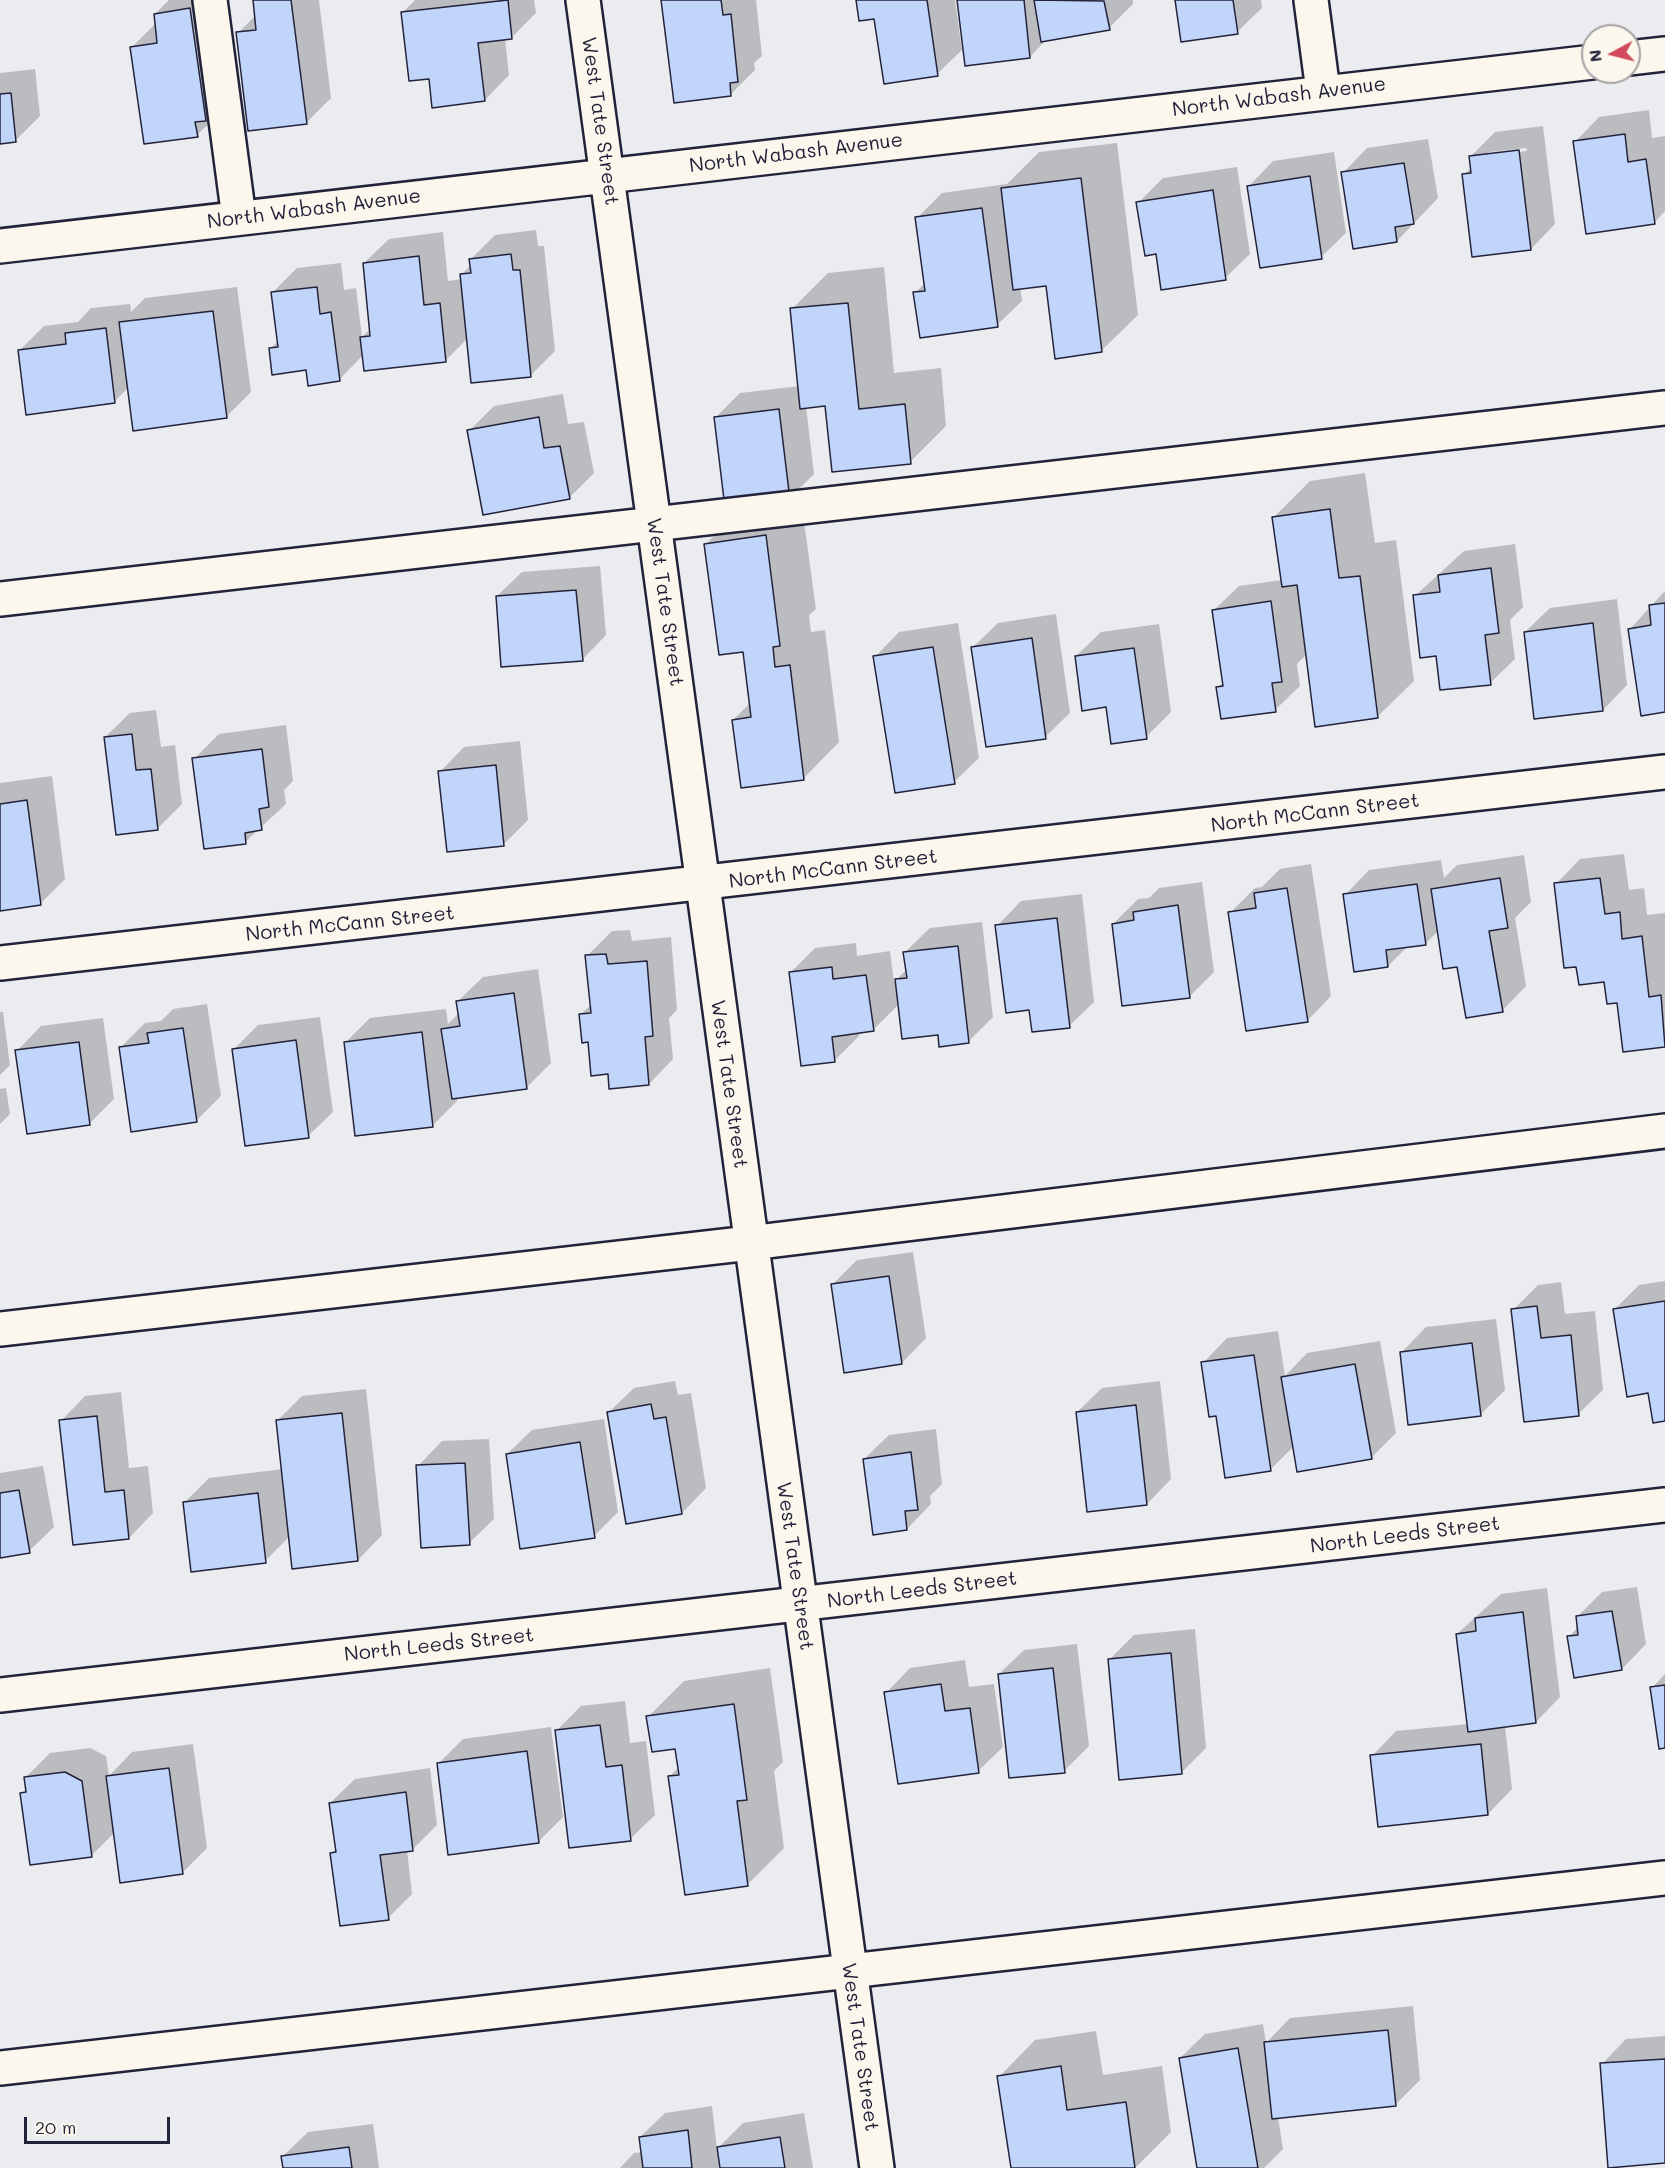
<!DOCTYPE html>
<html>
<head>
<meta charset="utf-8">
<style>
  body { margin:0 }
  #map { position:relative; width:1665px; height:2168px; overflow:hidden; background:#eaecf0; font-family:Mali,sans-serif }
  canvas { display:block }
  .north { position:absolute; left:1581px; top:24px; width:60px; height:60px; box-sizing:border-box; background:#fbf7ec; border:2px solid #a4a2a5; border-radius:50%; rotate:263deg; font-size:16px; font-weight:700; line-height:24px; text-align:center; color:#22223b }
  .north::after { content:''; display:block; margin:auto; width:21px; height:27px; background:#d1495b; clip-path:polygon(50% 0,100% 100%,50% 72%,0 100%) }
  .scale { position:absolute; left:24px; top:2117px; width:146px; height:27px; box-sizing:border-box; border:3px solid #22223b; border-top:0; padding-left:8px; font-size:18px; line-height:21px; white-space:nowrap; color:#22223b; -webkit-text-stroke:4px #fbf7ec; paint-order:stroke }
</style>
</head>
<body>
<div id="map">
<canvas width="1665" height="2168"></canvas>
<div class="north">N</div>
<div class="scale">20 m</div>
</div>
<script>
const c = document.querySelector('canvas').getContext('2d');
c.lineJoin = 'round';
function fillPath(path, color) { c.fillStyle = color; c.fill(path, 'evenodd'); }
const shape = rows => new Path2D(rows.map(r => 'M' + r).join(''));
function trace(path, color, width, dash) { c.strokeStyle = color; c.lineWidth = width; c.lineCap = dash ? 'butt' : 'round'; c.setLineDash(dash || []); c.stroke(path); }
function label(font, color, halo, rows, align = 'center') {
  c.font = font + ' Mali,sans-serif'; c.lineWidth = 6; c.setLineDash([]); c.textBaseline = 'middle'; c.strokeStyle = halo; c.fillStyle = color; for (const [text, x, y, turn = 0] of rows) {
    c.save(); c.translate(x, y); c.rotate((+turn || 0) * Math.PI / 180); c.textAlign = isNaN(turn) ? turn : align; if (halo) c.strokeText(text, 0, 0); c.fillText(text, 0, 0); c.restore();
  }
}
fillPath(shape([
  [169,0,217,0,222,111,197,135,132,47,156,23,155,14],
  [254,0,319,0,331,98,306,123,238,33,256,15],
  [415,0,534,0,536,13,511,38,505,39,509,75,485,100,430,77,403,12],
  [663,0,756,0,762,56,754,63,755,70,730,95],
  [858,0,955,0,962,50,937,74],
  [959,0,1133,0,1133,4,1109,28,1046,40,1030,57],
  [1177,0,1261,0,1262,8,1237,32],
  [35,69,40,116,16,140,0,142,0,73],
  [1649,110,1652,138,1665,136,1665,211,1654,223,1575,142,1599,117],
  [1543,126,1555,224,1531,249,1464,175,1472,167,1470,157,1495,132],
  [1526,148,1527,151,1486,156,1489,152],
  [1428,139,1438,198,1397,241,1343,173,1367,148],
  [1117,143,1138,315,1101,351,1047,284,1020,287,1022,301,997,325,915,293,926,282,917,218,942,193,1007,184,1039,152],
  [1334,152,1346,233,1321,257,1249,186,1273,161],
  [1237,167,1250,254,1225,278,1157,252,1138,203,1163,178],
  [536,230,538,246,544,246,555,351,531,375,468,338,445,361,363,355,339,380,307,369,270,349,279,340,272,293,297,268,341,263,344,290,356,288,362,337,371,328,364,263,389,239,443,232,448,281,462,279,461,275,471,265,471,259,495,235],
  [884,267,894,373,941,368,946,426,910,462,826,405,806,407,814,474,790,498,715,418,740,393,800,386,792,309,828,273],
  [237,287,251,392,226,417,129,387,114,402,19,351,44,326,78,322,91,308,130,304,131,312,145,298],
  [563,394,568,424,584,422,594,473,569,498,469,431,494,406],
  [1365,473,1375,543,1396,540,1414,681,1377,717,1307,654,1297,664,1300,686,1275,710,1218,687,1224,682,1214,610,1239,586,1282,580,1274,517,1310,481],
  [801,500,816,609,809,615,811,632,825,630,839,742,803,779,733,720,751,702,745,650,706,544,742,508],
  [1515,544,1523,607,1510,620,1515,659,1490,683,1437,654,1415,596,1464,551],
  [600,566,606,635,582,660,497,596,522,572],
  [1665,591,1665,711,1630,629],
  [1617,599,1627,685,1603,710,1525,632,1550,608],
  [1056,614,1070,713,1045,737,973,647,998,623],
  [958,623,979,758,954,782,875,657,899,632],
  [1159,624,1171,712,1146,737,1076,656,1101,632],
  [156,710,161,747,175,745,182,804,158,828,105,737,130,713],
  [286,725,293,781,284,790,286,804,245,842,194,759,219,734],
  [520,741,528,820,503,845,440,772,464,747],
  [52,776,65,879,40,904,0,909,0,783],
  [1624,854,1629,890,1644,888,1647,915,1665,913,1665,1046,1625,1050,1619,1001,1605,980,1578,965,1556,884,1580,859],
  [1524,855,1531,902,1515,918,1526,986,1502,1011,1459,965,1439,930,1425,944,1408,946,1388,966,1345,895,1369,870,1441,860,1444,878,1457,865],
  [1311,864,1331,996,1307,1021,1230,913,1255,888,1262,887,1280,869],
  [1202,882,1214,972,1189,997,1113,924,1138,899,1149,898,1159,888],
  [1082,894,1094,1002,1069,1026,1030,1009,997,926,1021,901],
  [982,922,993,1017,968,1042,939,1033,899,1004,873,1030,859,1032,859,1036,834,1061,790,973,815,948,856,943,857,956,890,951,894,982,907,969,905,952,930,928],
  [630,930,632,941,671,937,677,1010,669,1018,673,1059,649,1084,609,1072,589,1041,580,1015,592,1004,587,956,612,931],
  [538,969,551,1063,527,1087,457,1097,457,1101,432,1126,346,1042,370,1018,446,1009,448,1024,460,1012,458,1001,483,977],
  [207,1004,221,1096,196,1121,120,1048,145,1023,161,1021,173,1009],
  [0,1012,3,1012,10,1065,0,1075],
  [320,1017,333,1112,308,1136,234,1049,258,1025],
  [103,1018,114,1099,89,1124,17,1051,41,1026],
  [6,1088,10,1114,0,1124,0,1089],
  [913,1252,926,1338,902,1363,832,1285,857,1260],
  [1665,1281,1665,1420,1614,1310,1639,1285],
  [1561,1282,1565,1314,1595,1311,1603,1390,1578,1414,1513,1310,1538,1285],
  [1496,1319,1505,1390,1480,1415,1402,1352,1426,1327],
  [1278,1331,1285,1376,1307,1353,1380,1341,1396,1433,1371,1458,1294,1446,1270,1470,1217,1415,1203,1363,1227,1338],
  [675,1381,678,1395,691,1393,706,1488,682,1513,609,1412,634,1388],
  [1160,1381,1171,1479,1147,1504,1077,1412,1102,1388],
  [366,1389,382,1535,358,1560,290,1536,265,1561,184,1503,209,1478,283,1469,278,1420,302,1396],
  [121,1392,129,1468,148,1466,153,1513,129,1538,61,1421,85,1396],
  [604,1419,618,1512,594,1536,507,1454,532,1430],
  [936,1429,942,1484,930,1496,931,1504,907,1529,864,1459,889,1435],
  [489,1439,494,1519,469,1543,418,1466,442,1441],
  [43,1466,54,1527,29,1551,0,1556,0,1473],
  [1637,1587,1646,1644,1622,1669,1569,1637,1579,1626,1577,1617,1602,1592],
  [1547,1588,1560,1697,1536,1722,1505,1726,1512,1789,1488,1814,1372,1756,1396,1731,1469,1724,1457,1634,1501,1594],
  [1195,1629,1206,1748,1181,1773,1109,1660,1134,1635],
  [1077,1644,1089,1746,1064,1771,999,1674,1024,1650],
  [965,1660,969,1687,994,1684,1003,1747,978,1771,886,1693,910,1668],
  [770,1668,783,1762,774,1771,784,1848,748,1884,669,1777,679,1767,676,1747,648,1717,684,1681],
  [1665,1674,1665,1747,1652,1688],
  [625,1701,630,1743,646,1741,655,1815,630,1839,556,1731,581,1706],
  [551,1727,563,1817,538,1842,438,1764,463,1739],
  [193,1744,207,1848,182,1873,115,1832,92,1855,22,1794,27,1789,26,1777,50,1753,90,1748,106,1756,109,1776,132,1752],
  [430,1768,437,1825,413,1849,407,1850,412,1894,388,1918,332,1853,337,1848,330,1803,355,1779],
  [1413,2006,1420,2080,1395,2105,1278,2117,1283,2149,1264,2168,1199,2168,1180,2058,1205,2034,1263,2024,1266,2043,1290,2018],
  [1096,2031,1103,2075,1162,2066,1171,2132,1135,2168,1012,2168,999,2077,1035,2040],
  [1665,2036,1665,2162,1602,2064,1626,2039],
  [712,2106,717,2149,743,2123,804,2113,813,2168,620,2168,634,2153,643,2152,640,2137,665,2113],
  [373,2124,379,2168,284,2168,283,2156,308,2132]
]), '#0003');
const building = shape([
  [253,0,291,0,307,124,248,131,236,32,256,30,253,0],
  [508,0,512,39,478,43,485,101,432,108,429,79,409,81,401,12,508,0],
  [661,0,721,0,723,15,731,14,738,82,730,83,731,96,674,103,661,0],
  [856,0,927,0,938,76,884,84,874,19,859,21,856,0],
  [957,0,1024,0,1030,58,965,66,957,0],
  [1034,0,1104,1,1110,30,1041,42,1034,0],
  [1175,0,1233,0,1238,34,1181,42,1175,0],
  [190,8,206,121,195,122,198,137,144,144,130,47,157,43,154,14,190,8],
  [11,93,16,142,0,144,0,94,11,93],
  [1625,134,1628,162,1646,159,1655,224,1586,234,1573,141,1625,134],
  [1519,150,1531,250,1472,257,1462,174,1471,173,1469,156,1519,150],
  [1404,163,1414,224,1395,227,1397,242,1353,249,1341,172,1404,163],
  [1310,176,1322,259,1260,268,1247,186,1310,176],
  [1081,178,1102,352,1055,359,1046,286,1013,290,1001,188,1081,178],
  [1213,190,1226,280,1161,290,1156,254,1145,256,1136,202,1213,190],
  [982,208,998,327,920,338,913,292,925,291,915,217,982,208],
  [511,254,513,270,520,270,531,377,471,383,460,274,471,273,469,259,511,254],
  [419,256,424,305,440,303,446,362,364,371,360,337,370,336,363,263,419,256],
  [317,287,320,314,331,312,340,381,308,386,306,370,272,375,269,348,278,347,271,292,317,287],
  [848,303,859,409,905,404,911,464,832,472,825,406,800,409,790,308,848,303],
  [213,311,227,418,133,431,119,322,213,311],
  [106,328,115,403,26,415,18,350,66,344,65,333,106,328],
  [779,409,790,500,725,508,714,417,779,409],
  [539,417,544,448,560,446,570,499,483,515,467,430,539,417],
  [1330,509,1339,578,1360,576,1378,718,1315,727,1297,585,1282,587,1272,517,1330,509],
  [766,535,780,646,773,647,775,667,790,665,804,780,741,788,732,720,751,717,743,652,719,655,704,544,766,535],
  [1491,568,1499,633,1485,635,1491,685,1440,690,1436,656,1420,658,1413,595,1440,592,1438,575,1491,568],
  [576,590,583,661,501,667,496,596,576,590],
  [1271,601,1282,682,1272,683,1276,712,1221,719,1216,687,1223,686,1212,610,1271,601],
  [1665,603,1665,712,1641,716,1628,629,1651,625,1649,605,1665,603],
  [1593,623,1603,711,1534,719,1524,632,1593,623],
  [1032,638,1046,739,986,747,971,647,1032,638],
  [933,647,955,784,895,793,873,656,933,647],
  [1134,648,1147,739,1111,744,1106,707,1082,711,1075,656,1134,648],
  [132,734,136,770,151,769,158,830,116,835,104,737,132,734],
  [262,749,269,807,259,809,262,830,245,833,246,844,204,849,192,758,262,749],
  [496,765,504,846,447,852,438,771,496,765],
  [27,800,41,905,0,911,0,804,27,800],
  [1500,878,1508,928,1489,931,1503,1012,1466,1018,1457,967,1443,969,1431,889,1500,878],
  [1600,878,1605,914,1620,912,1622,939,1642,936,1649,997,1661,995,1665,1047,1623,1052,1617,1003,1607,1004,1604,982,1579,985,1576,967,1564,968,1554,883,1600,878],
  [1417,884,1426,945,1386,950,1388,967,1354,972,1343,894,1417,884],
  [1287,888,1308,1022,1246,1031,1228,912,1256,908,1254,893,1287,888],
  [1178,905,1190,998,1122,1006,1112,924,1134,920,1133,912,1178,905],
  [1057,918,1070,1028,1032,1032,1029,1010,1006,1013,995,925,1057,918],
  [958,946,969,1043,939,1047,938,1035,902,1039,895,979,907,978,903,952,958,946],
  [606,954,608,964,647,961,653,1036,645,1037,649,1085,609,1089,608,1074,591,1076,588,1042,582,1043,579,1014,591,1013,585,955,606,954],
  [832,967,833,979,866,975,874,1031,832,1037,835,1062,801,1066,789,972,832,967],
  [514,993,527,1089,452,1099,441,1029,460,1026,456,1001,514,993],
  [183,1028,197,1122,131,1132,119,1047,149,1043,147,1033,183,1028],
  [422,1032,433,1127,355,1136,344,1042,422,1032],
  [296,1040,309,1138,245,1146,232,1049,296,1040],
  [79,1042,90,1125,27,1134,15,1050,79,1042],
  [889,1276,902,1364,844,1373,831,1284,889,1276],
  [1665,1301,1665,1421,1653,1423,1648,1393,1627,1397,1613,1309,1665,1301],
  [1537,1306,1541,1338,1571,1335,1579,1416,1524,1422,1511,1309,1537,1306],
  [1472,1343,1481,1416,1408,1425,1400,1352,1472,1343],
  [1254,1355,1271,1471,1225,1478,1216,1416,1209,1417,1201,1362,1254,1355],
  [1355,1364,1372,1459,1297,1472,1281,1377,1355,1364],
  [651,1404,654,1419,666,1417,682,1514,626,1524,607,1412,651,1404],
  [1136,1405,1147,1505,1087,1512,1076,1412,1136,1405],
  [342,1413,358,1561,292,1569,276,1420,342,1413],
  [97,1416,105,1492,124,1490,129,1539,73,1545,59,1420,97,1416],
  [580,1442,595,1538,520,1549,506,1454,580,1442],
  [911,1452,918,1510,905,1511,907,1530,873,1535,863,1459,911,1452],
  [465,1463,470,1545,421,1548,416,1465,465,1463],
  [19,1490,30,1553,0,1558,0,1493,19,1490],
  [258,1493,266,1563,191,1572,183,1502,258,1493],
  [1612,1611,1622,1670,1574,1678,1567,1636,1578,1635,1576,1616,1612,1611],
  [1523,1612,1536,1723,1468,1732,1456,1634,1476,1631,1475,1618,1523,1612],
  [1171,1653,1182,1774,1119,1780,1108,1659,1171,1653],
  [1053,1668,1065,1773,1009,1778,998,1674,1053,1668],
  [941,1684,945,1711,970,1708,979,1773,898,1784,884,1692,941,1684],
  [1665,1685,1665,1748,1659,1749,1650,1687,1665,1685],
  [734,1704,747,1800,737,1801,748,1886,685,1895,668,1776,679,1775,675,1749,652,1752,646,1716,734,1704],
  [600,1725,606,1767,622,1765,631,1841,569,1848,555,1730,600,1725],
  [1481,1744,1488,1815,1378,1827,1370,1755,1481,1744],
  [527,1751,539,1843,448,1855,437,1763,527,1751],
  [169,1768,183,1874,120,1883,106,1776,169,1768],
  [65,1772,82,1781,92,1857,30,1865,20,1793,26,1792,24,1777,65,1772],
  [406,1792,413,1851,380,1855,389,1920,340,1926,330,1853,336,1852,329,1803,406,1792],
  [1388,2030,1396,2106,1272,2119,1264,2042,1388,2030],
  [1238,2048,1258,2168,1197,2168,1179,2058,1238,2048],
  [1665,2059,1665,2163,1608,2168,1600,2063,1665,2059],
  [1061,2066,1067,2110,1126,2102,1135,2168,1011,2168,997,2076,1061,2066],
  [688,2130,692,2168,643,2168,639,2137,688,2130],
  [780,2137,785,2168,720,2168,717,2147,780,2137],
  [349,2147,352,2168,283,2168,281,2156,349,2147]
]);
fillPath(building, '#c1d4f9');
trace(building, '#22223b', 1.5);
const minor = shape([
  [210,0,239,218],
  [583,0,877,2168],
  [1311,0,1323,91],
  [1629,58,1665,54],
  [0,246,1593,62],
  [0,599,1665,408],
  [0,963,1665,772],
  [0,1329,750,1243,1665,1131],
  [0,1695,1665,1505],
  [0,2068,1665,1878]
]);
trace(minor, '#22223b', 38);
trace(minor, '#fbf7ec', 33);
label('20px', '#22223b', '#fbf7ec', [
  ["North Wabash Avenue",1279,97,-7],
  ["West Tate Street",600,121,82],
  ["North Wabash Avenue",796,153,-7],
  ["North Wabash Avenue",314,209,-7],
  ["West Tate Street",665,602,82],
  ["North McCann Street",1315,813,-7],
  ["North McCann Street",833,869,-7],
  ["North McCann Street",350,924,-6],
  ["West Tate Street",729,1084,82],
  ["North Leeds Street",1405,1535,-7],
  ["West Tate Street",795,1566,82],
  ["North Leeds Street",922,1590,-7],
  ["North Leeds Street",439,1645,-6],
  ["West Tate Street",860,2047,82]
]);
</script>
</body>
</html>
